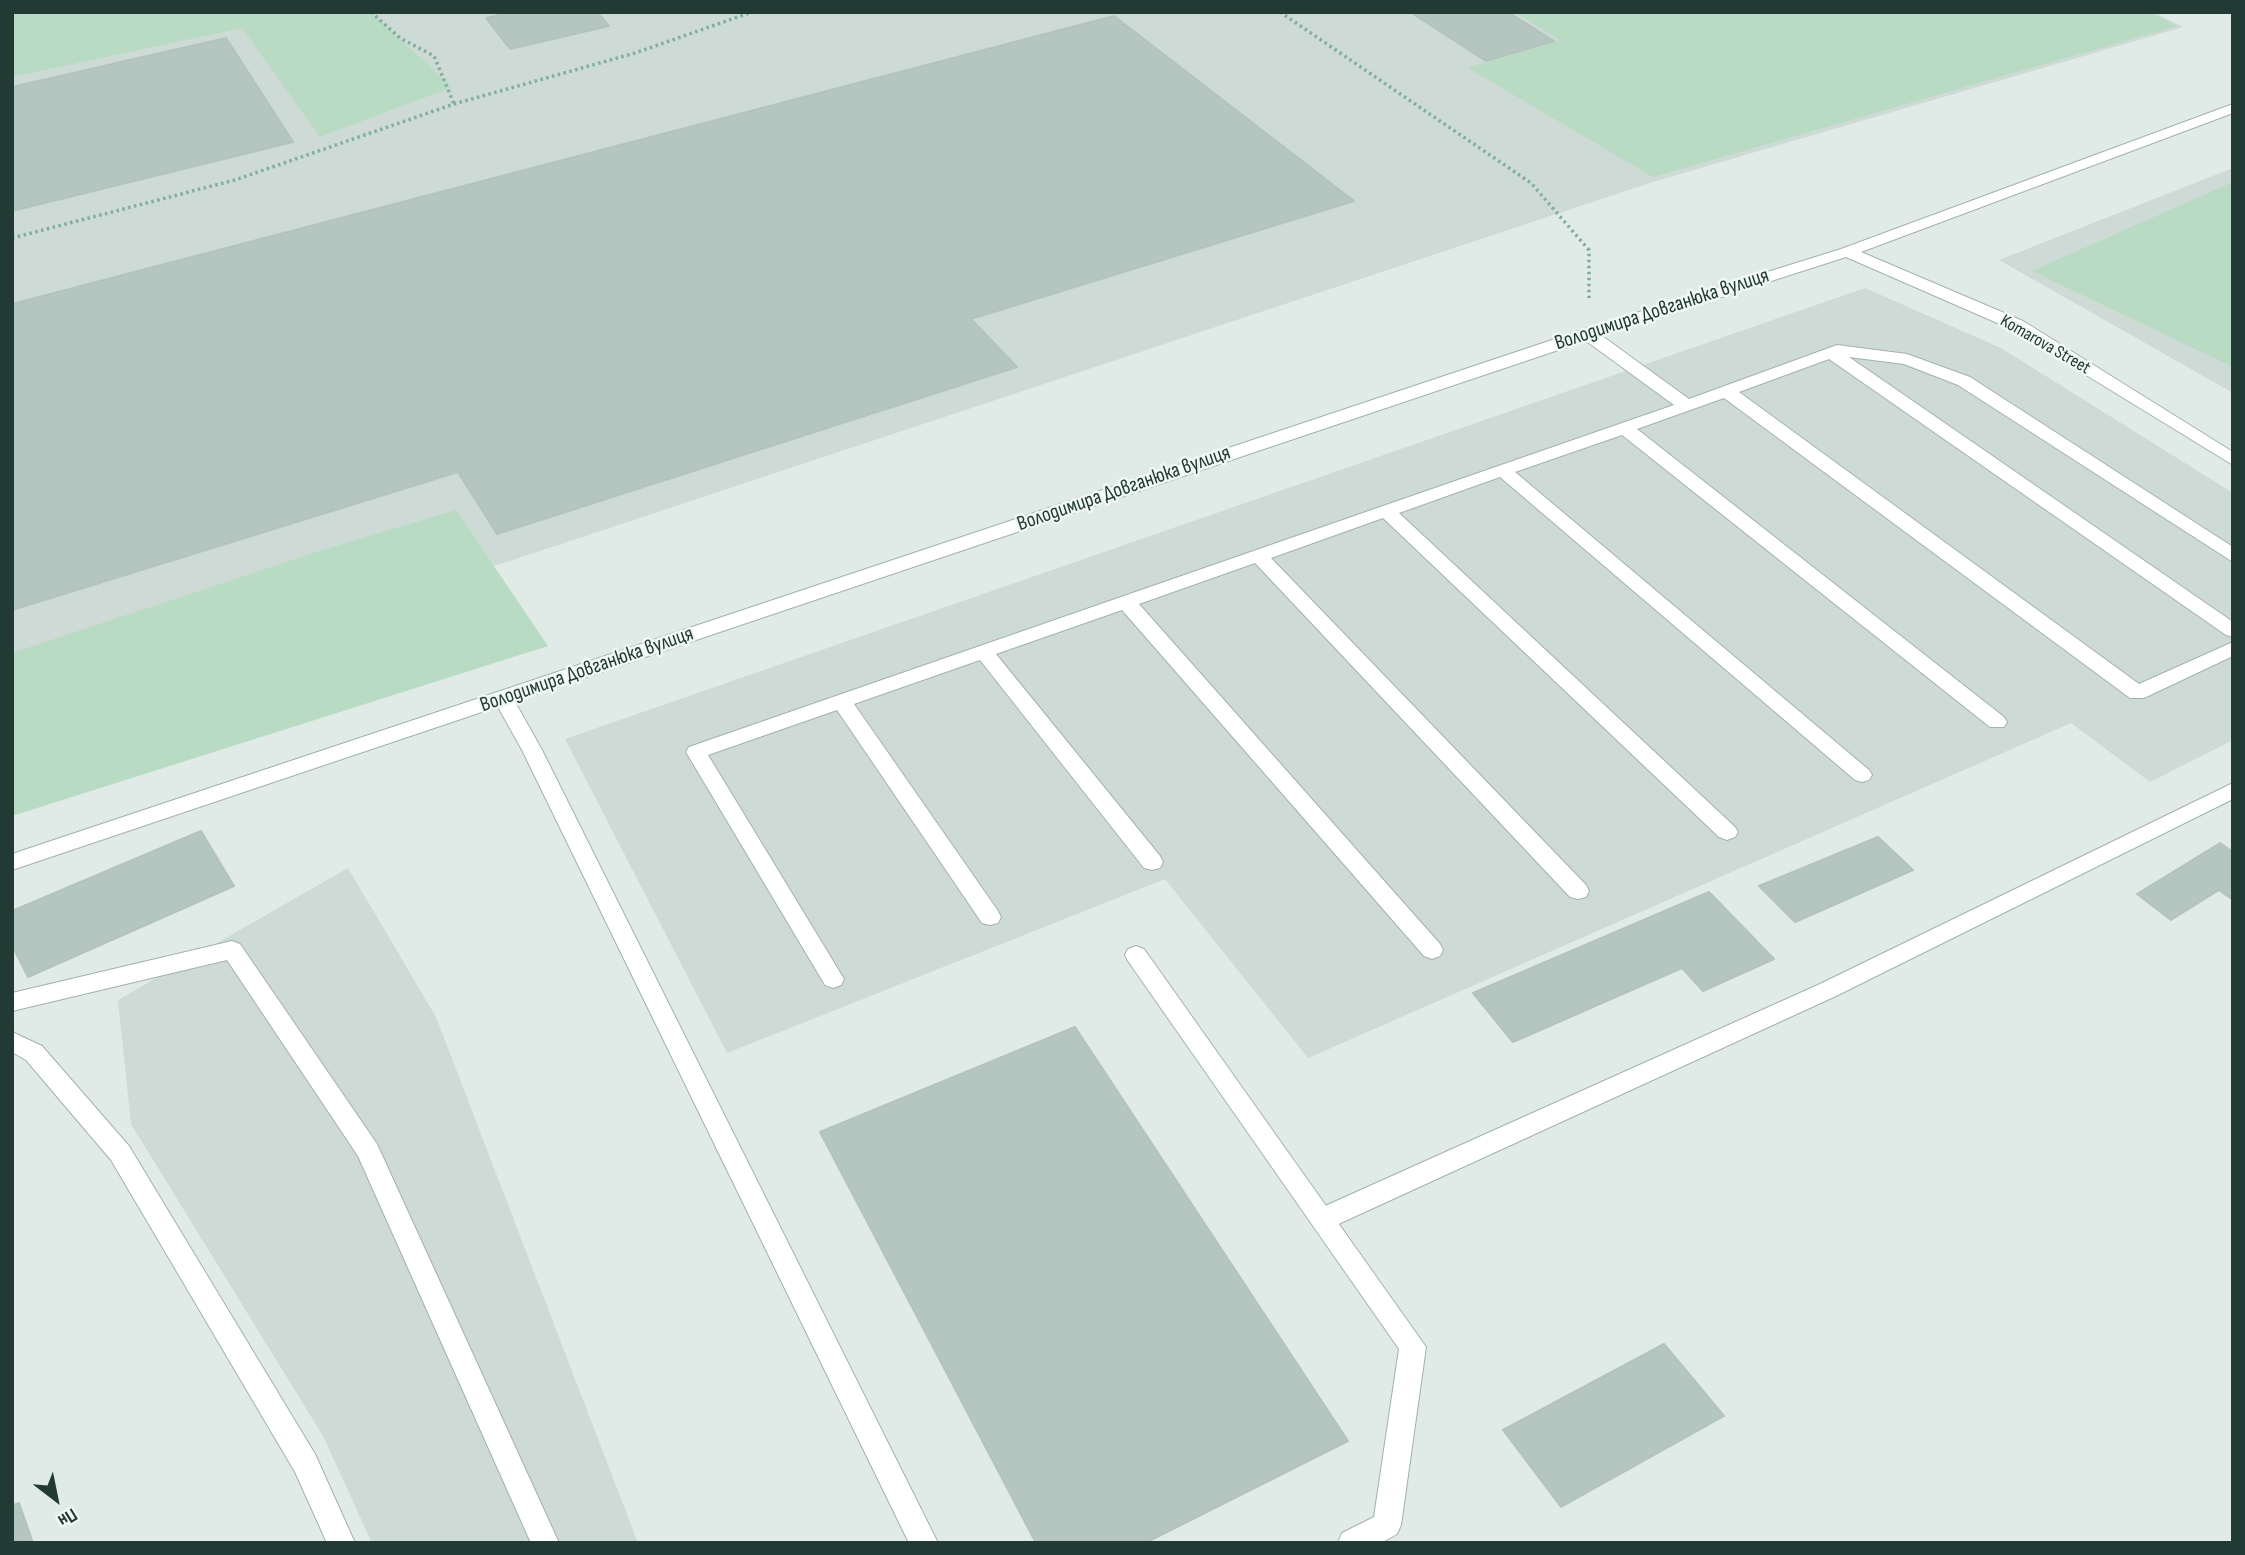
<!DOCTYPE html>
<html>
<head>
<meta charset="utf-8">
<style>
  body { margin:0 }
  #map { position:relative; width:2245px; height:1555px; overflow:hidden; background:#e0eae6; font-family:"Sofia Sans Condensed",sans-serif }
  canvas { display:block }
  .frame { position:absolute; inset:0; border:14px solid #213a34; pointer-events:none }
  .north { position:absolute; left:21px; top:1464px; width:70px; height:70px; -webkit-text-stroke:5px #f0f7f4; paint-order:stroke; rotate:148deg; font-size:19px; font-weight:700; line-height:28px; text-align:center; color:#213a34 }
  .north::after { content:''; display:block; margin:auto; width:24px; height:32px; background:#213a34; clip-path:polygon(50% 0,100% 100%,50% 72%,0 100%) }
</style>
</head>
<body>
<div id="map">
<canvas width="2245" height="1555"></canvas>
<div class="frame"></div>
<div class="north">Пн</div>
</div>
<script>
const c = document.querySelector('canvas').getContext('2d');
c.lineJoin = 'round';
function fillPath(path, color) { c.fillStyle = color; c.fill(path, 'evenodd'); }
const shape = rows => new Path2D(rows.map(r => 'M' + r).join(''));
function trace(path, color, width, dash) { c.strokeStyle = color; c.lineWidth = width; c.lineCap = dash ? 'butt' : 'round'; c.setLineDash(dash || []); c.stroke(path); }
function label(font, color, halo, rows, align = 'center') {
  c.font = font + ' "Sofia Sans Condensed",sans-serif'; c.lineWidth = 5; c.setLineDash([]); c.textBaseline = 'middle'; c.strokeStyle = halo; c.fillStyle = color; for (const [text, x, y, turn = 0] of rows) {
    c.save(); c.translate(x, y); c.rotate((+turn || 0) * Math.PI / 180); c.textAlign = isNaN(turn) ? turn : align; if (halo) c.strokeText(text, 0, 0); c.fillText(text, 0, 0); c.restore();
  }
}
fillPath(shape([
  [12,12,2153,12,2183,27,1656,181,12,726],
  [2233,168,2233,393,1999,260],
  [1865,288,2001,348,2233,493,2233,740,2150,782,2071,723,1308,1058,1165,879,727,1053,565,739],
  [348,868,436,1017,638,1543,372,1543,323,1436,131,1124,118,1000]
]), '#cedad5');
fillPath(shape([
  [12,12,371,12,452,87,320,137,242,28,12,77],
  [1514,12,2149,12,2177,26,1653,177,1468,68,1560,40],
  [2233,182,2233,367,2032,271],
  [456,510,548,646,12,816,12,653,313,553]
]), '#b9dbc3');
const building = shape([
  [513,12,597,12,609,26,510,49,486,18,513,12],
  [1410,12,1508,12,1554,41,1486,61,1410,12],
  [1114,16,1354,201,971,319,1017,367,497,534,458,472,12,610,12,304,1114,16],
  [226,38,293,142,12,211,12,87,226,38],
  [201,831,234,886,28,977,12,945,12,911,201,831],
  [1878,837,1913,870,1795,922,1759,886,1878,837],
  [2220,843,2233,852,2233,900,2219,890,2171,920,2137,894,2220,843],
  [1709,892,1774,959,1703,991,1682,968,1513,1042,1473,993,1709,892],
  [1075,1027,1348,1441,1145,1543,1036,1543,820,1132,1075,1027],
  [1664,1344,1724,1416,1561,1507,1503,1430,1664,1344],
  [19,1503,33,1543,12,1543,12,1506,19,1503]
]);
fillPath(building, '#b5c5bf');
trace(building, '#b3c3bd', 2);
const service = shape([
  [1588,329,1594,330,1689,399,1837,345,1907,354,1970,377,2233,547,2233,562,1958,385,1904,364,1849,357,2233,622,2233,637,2226,635,1829,359,1739,392,2139,684,2233,642,2233,656,2144,698,2130,698,1724,398,1637,429,2004,717,2007,722,2004,727,1990,727,1622,435,1515,472,1869,770,1872,775,1869,780,1862,782,1855,780,1500,477,1399,513,1735,827,1738,832,1735,837,1727,840,1719,837,1383,518,1271,558,1586,885,1589,891,1586,897,1578,899,1570,897,1255,563,1139,604,1440,944,1443,950,1440,956,1432,959,1424,956,1122,610,996,654,1160,856,1163,862,1160,868,1152,870,1144,868,980,660,854,704,998,911,1001,917,998,923,990,925,982,923,837,710,708,755,844,979,841,985,833,988,825,985,686,752,689,747,1674,405,1582,338,1580,334,1588,329],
  [503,691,510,693,542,750,938,1543,909,1543,522,750,493,698,496,693,503,691],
  [232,941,240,944,377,1144,559,1543,531,1543,358,1156,227,960,12,1011,12,993,232,941],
  [1136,946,1144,949,1426,1347,1401,1525,1397,1534,1381,1543,1338,1543,1342,1533,1374,1517,1399,1349,1128,961,1125,955,1128,949,1136,946],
  [12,1032,42,1046,129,1146,315,1454,355,1543,327,1543,295,1472,111,1160,26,1060,12,1052,12,1032]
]);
const minor = shape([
  [2233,104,2233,113,1861,252,2023,321,2233,452,2233,465,2011,329,1846,257,1594,338,12,870,12,854,1582,330,1841,249,2233,104],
  [2233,783,2233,799,1836,996,1332,1227,1323,1230,1314,1227,1310,1219,1314,1211,1820,984,2233,783]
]);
trace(service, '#a3b2ad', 2);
trace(minor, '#a3b2ad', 2);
trace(shape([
  [371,12,400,38,434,56,454,104],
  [1280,12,1531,183,1589,250,1589,298],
  [12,238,235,180,454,104,635,53,752,12]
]), '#81aca0', 3.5, [2.5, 3.5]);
fillPath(service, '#fff');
fillPath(minor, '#fff');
label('18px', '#213a34', '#f0f7f4', [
  ["Komarova Street",2045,345,30]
]);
label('21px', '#213a34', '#f0f7f4', [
  ["Володимира Довганюка вулиця",1662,310,-18],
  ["Володимира Довганюка вулиця",1124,489,-19],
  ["Володимира Довганюка вулиця",587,670,-19]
]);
</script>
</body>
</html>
